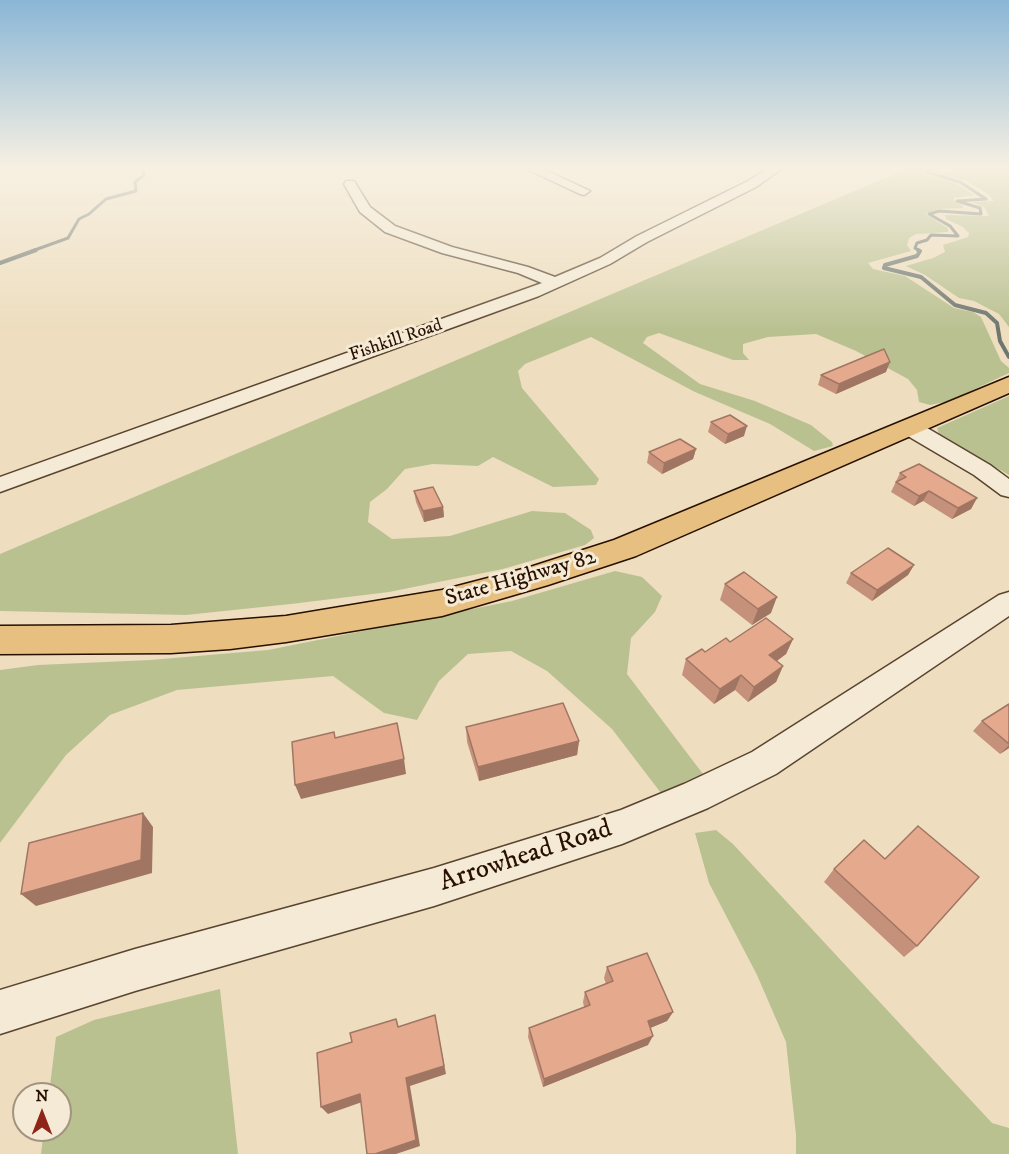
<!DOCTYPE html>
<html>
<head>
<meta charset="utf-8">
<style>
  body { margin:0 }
  #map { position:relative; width:1009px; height:1154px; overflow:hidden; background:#eedebf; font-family:"IM FELL DW Pica",serif }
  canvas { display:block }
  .north { position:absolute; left:12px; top:1082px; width:60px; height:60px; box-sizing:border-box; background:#f4ead5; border:2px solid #a29380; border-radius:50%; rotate:0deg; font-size:16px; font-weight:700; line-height:24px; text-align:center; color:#271000 }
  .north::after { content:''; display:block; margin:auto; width:21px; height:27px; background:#8f2418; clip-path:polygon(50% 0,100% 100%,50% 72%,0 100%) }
</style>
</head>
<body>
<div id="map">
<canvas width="1009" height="1154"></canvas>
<div class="north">N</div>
</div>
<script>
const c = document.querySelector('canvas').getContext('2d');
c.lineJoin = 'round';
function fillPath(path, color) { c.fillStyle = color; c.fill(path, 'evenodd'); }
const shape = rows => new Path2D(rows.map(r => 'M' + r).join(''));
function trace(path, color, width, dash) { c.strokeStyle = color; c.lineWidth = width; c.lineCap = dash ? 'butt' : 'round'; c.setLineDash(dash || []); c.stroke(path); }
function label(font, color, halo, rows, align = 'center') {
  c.font = font + ' "IM FELL DW Pica",serif'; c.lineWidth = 6; c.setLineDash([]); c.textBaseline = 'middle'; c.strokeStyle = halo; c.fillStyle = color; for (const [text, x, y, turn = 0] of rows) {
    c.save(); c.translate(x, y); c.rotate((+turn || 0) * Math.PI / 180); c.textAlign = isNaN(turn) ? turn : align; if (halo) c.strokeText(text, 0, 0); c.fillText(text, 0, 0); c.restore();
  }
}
fillPath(shape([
  [911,167,928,167,923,170,926,174,956,183,974,195,954,198,954,201,963,206,963,208,938,209,925,214,948,228,948,232,916,234,909,238,907,245,911,251,868,263,873,269,905,276,954,308,973,312,981,317,1001,361,1009,368,1009,373,950,401,930,405,919,402,917,390,908,379,856,351,816,334,768,337,743,344,743,353,749,360,733,360,659,333,647,337,643,343,700,384,755,401,811,425,832,442,833,446,814,451,770,424,695,392,591,337,525,364,518,371,522,388,599,479,596,485,553,487,493,457,478,466,433,464,405,469,387,489,370,502,368,522,392,539,450,536,532,511,565,513,591,530,594,538,585,545,503,569,389,592,291,604,186,615,0,611,0,554],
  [953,167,1009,167,1009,327,999,314,974,301,959,298,925,275,906,266,933,258,945,252,943,245,968,237,969,233,963,227,946,219,945,215,989,216,985,208,973,202,994,201,988,194,966,181,935,172,952,171],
  [1009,396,1009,475,939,434,937,428],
  [615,571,642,577,662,596,655,612,631,638,627,674,703,774,664,797,612,729,547,671,511,651,468,654,439,681,417,720,384,713,333,676,177,690,110,715,66,755,0,843,0,670,38,665,150,660,268,650,512,601],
  [716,830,733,844,992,1123,1009,1128,1009,1154,796,1154,796,1135,786,1042,757,975,709,883,695,833],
  [220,989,238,1154,41,1154,44,1130,60,1130,60,1094,49,1094,56,1037,94,1020]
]), '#bac191');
trace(shape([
  [32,251,68,238,79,219,89,214,106,199,136,191,135,182,144,175,143,167],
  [920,251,915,248,917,243,927,240,931,235,958,236,950,226,929,214,939,211,981,214,980,208,957,201,986,199,960,182,927,172,927,170,945,167]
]), '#6e7670', 3);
trace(shape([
  [918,250,920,251,917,256,885,265,884,268,921,277,955,305,986,313,997,323,1000,341,1009,357],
  [0,263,36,250]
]), '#6e7670', 4);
const minor = shape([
  [522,167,539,167,590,191,584,195,580,194,522,167],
  [770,167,784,167,756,187,647,242,610,264,539,296,0,492,0,477,542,283,518,273,442,253,385,232,360,212,344,184,346,181,354,181,370,207,395,226,452,247,528,267,555,277,600,258,637,236,748,181,770,167],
  [909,421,917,422,990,465,1009,479,1009,497,1001,495,974,475,901,432,898,427,901,422,909,421],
  [1009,592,1009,616,776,774,708,808,622,844,434,906,135,991,0,1034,0,990,135,949,434,868,621,810,684,784,752,752,999,595,1009,592]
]);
const major = shape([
  [1009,377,1009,393,636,556,548,585,442,616,286,642,230,649,171,653,0,654,0,626,171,625,286,616,442,590,530,567,614,540,1009,377]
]);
trace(minor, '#594430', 3);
trace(major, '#271000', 3);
fillPath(minor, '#f4ead5');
fillPath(major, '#e7bf80');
fillPath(shape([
  [886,372,836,394,818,385,821,375],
  [711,422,744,436,725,444,708,432],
  [696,449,693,459,662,474,647,463,649,452],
  [900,473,977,498,971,509,952,519,923,501,914,506,891,492],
  [414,491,443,507,444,517,424,522,416,502],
  [914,565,908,575,872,601,846,583,851,573],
  [725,584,771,613,752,625,720,600],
  [793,639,786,654,777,661,783,666,776,682,748,702,735,690,714,704,682,675,686,659,730,642],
  [1009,704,1009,748,1000,754,973,731,982,721],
  [466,727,579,741,577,755,479,781,467,742],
  [834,869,917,946,904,957,824,882],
  [607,967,673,1012,667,1021,650,1028,648,1045,543,1087,528,1037,529,1028,584,1007,583,1002,585,992,606,984,604,978]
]), '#c5917a');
fillPath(shape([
  [890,362,886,372,836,394,839,384],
  [747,426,744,436,725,444,728,434],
  [696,449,693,459,662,474,664,463],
  [929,491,923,501,914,506,919,496],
  [977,498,971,509,952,519,958,508],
  [443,507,444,517,424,522,423,511],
  [914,565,908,575,872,601,877,590],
  [777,597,771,613,752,625,758,609],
  [793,639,786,654,763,671,769,655],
  [783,666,776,682,748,702,754,687],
  [741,675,735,690,714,704,720,689],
  [579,741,577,755,479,781,478,767],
  [1009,745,1009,748,1000,754],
  [404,759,406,774,301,799,295,785],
  [143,813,153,827,152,873,36,906,21,894],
  [673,1012,667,1021,643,1031,648,1021],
  [435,1015,446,1074,410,1086,420,1146,396,1154,375,1154,406,1078],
  [653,1036,648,1045,543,1087,544,1079],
  [360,1094,365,1101,328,1114,321,1107]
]), '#a07663');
const building = shape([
  [884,349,890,362,839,384,821,375,884,349],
  [730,415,747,426,728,434,711,422,730,415],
  [680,439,696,449,664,463,649,452,680,439],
  [919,464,977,498,958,508,929,491,919,496,896,482,906,477,900,473,919,464],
  [433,487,443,507,423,511,414,491,433,487],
  [888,548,914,565,877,590,851,573,888,548],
  [744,572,777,597,758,609,725,584,744,572],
  [766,618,793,639,769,655,783,666,754,687,741,675,720,689,686,659,702,649,705,652,726,638,730,642,766,618],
  [563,703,579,741,478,767,466,727,563,703],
  [1009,704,1009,744,982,721,1009,704],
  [397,723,404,759,295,785,292,742,334,732,335,738,397,723],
  [143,813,141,860,21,894,29,843,143,813],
  [918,826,979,877,917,946,834,869,864,840,885,859,918,826],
  [647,953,673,1012,648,1021,653,1036,544,1079,529,1028,590,1005,585,992,613,981,607,967,647,953],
  [435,1015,444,1066,406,1078,416,1140,375,1154,367,1154,360,1094,321,1107,317,1053,352,1042,350,1033,396,1019,398,1027,435,1015]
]);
fillPath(building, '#e5a98e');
trace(building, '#a07663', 1.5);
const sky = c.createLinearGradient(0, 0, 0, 329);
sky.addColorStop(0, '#8ab6d6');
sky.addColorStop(0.51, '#f7f0e2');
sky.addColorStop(1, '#f7f0e200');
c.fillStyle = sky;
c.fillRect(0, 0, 1009, 329);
label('18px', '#271000', '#f4ead5', [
  ["Fishkill Road",396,341,-19]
]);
label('22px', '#271000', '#f4ead5', [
  ["State Highway 82",521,579,-16]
]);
label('27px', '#271000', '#f4ead5', [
  ["Arrowhead Road",526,857,-18]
]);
</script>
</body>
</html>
